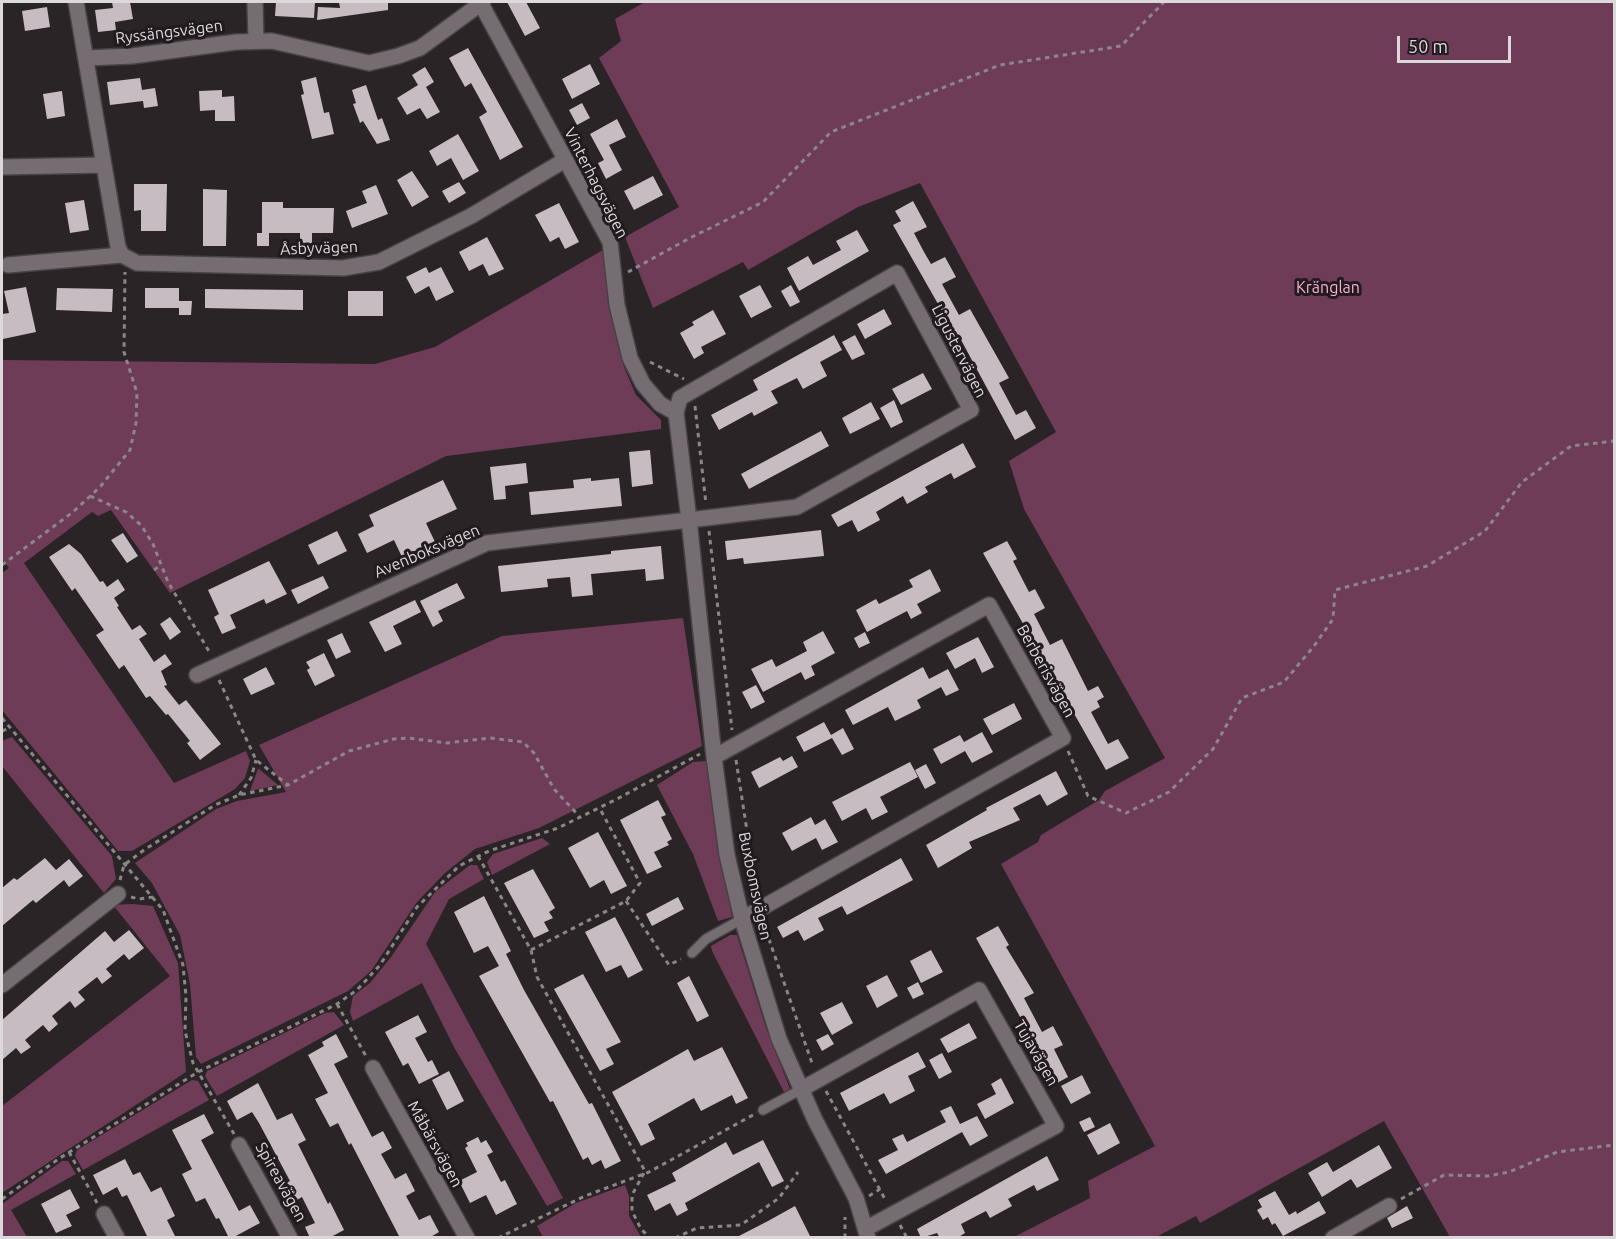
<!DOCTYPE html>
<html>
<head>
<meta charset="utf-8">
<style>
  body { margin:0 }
  #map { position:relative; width:1616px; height:1239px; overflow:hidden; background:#2b2427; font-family:Ubuntu,sans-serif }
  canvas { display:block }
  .frame { position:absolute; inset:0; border:3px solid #ddd8da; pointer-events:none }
  .scale { position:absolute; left:1397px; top:36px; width:114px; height:27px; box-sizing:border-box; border:3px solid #ddd8da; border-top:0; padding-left:8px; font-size:18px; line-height:21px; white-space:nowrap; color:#ddd8da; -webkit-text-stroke:4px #211a1e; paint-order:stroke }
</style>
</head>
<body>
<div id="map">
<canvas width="1616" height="1239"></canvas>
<div class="frame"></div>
<div class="scale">50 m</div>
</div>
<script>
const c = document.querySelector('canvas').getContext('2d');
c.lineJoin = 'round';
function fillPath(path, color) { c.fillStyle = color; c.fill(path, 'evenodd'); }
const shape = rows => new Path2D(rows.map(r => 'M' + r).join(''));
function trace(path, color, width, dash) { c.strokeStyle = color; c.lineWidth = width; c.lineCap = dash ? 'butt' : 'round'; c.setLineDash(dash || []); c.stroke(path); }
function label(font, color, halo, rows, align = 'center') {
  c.font = font + ' Ubuntu,sans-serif'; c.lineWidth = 6; c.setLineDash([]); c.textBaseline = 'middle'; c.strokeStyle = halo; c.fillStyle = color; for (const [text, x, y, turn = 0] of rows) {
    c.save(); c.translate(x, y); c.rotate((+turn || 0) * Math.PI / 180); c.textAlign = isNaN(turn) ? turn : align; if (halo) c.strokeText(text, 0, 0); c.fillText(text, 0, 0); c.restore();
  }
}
fillPath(shape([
  [645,2,1614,2,1614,1237,1450,1237,1384,1121,1200,1223,1196,1216,1156,1237,1014,1237,1090,1198,1088,1181,1155,1146,1001,864,1038,842,1041,835,1099,800,1105,791,1165,758,1024,509,1009,461,1056,432,920,183,858,207,748,270,743,262,653,308,625,237,679,207,599,58,621,41,615,19],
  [603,250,610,308,624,367,636,395,661,420,661,429,446,456,170,593,111,510,98,516,92,512,24,563,174,783,246,751,250,761,245,778,235,789,132,851,118,851,2,710,2,573,9,568,2,559,2,360,375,364,435,347],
  [683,618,702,746,539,828,475,849,445,873,417,902,371,971,348,991,201,1064,196,1057,190,984,180,935,152,883,135,863,216,809,237,801,286,792,259,745,502,636],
  [12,737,112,856,116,879,104,893,2,766,2,741],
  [707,761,732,917,718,921,693,854,657,785,693,762],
  [258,769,259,769,278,785,250,791],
  [542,838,550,844,492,875,487,862,493,854],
  [470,865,477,865,484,879,449,899,426,944,563,1198,547,1206,455,1049,422,983,353,1021,350,1012,353,996,370,983,391,957,435,892],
  [132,904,153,906,178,963,186,1072,2,1193,2,1106,170,976,113,905],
  [730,935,737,935,766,1028,790,1089,784,1092,712,951,711,946],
  [334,1012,344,1025,217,1096,205,1076,207,1071,325,1013],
  [192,1080,198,1081,209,1100,83,1170,75,1156,77,1150],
  [62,1161,68,1161,76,1174,11,1210,27,1237,2,1237,2,1204],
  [625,1185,629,1196,629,1216,641,1237,543,1237,537,1226,576,1203]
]), '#6e3c57');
fillPath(shape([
  [112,2,130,2,133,19,115,22,116,30,98,32,95,10,113,8],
  [276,2,315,2,314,18,275,16],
  [339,2,388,2,388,10,317,20,318,7,340,8],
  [507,2,526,2,540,28,525,36],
  [47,7,50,27,25,31,22,11],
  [468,48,523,147,500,160,479,117,487,112,471,83,465,87,449,58],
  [590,64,600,84,572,99,562,79],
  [425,67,434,82,426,87,440,112,427,119,420,108,407,115,397,98,418,85,412,75],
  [316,77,324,113,329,112,334,134,312,139,301,95,304,94,301,81],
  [140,78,142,90,155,88,158,106,144,108,143,101,110,105,107,82],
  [366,85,378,120,382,118,390,140,377,144,363,121,360,123,353,104,356,103,352,90],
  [222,90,222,97,234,96,235,121,215,121,215,110,200,111,199,91],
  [62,91,65,116,47,119,43,94],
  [582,103,590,118,577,125,569,110],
  [617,119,626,137,609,145,622,170,606,179,598,163,604,160,590,134],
  [458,134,479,171,463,180,451,158,437,166,429,151],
  [412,171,429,197,412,207,397,180],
  [653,176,663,195,634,210,624,191],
  [459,182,466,193,449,203,442,191],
  [134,184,167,184,166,231,141,231,141,210,134,211],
  [376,185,388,214,352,228,346,211,367,203,362,191],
  [203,189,227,190,226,246,203,246],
  [84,200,89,230,70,233,65,203],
  [913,201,927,227,914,233,924,252,931,264,945,257,956,277,942,284,959,315,970,309,1009,378,999,383,1016,415,1026,410,1036,428,1015,440,960,338,958,339,893,225,901,221,895,211],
  [262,202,283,202,283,208,334,208,333,233,312,233,312,248,300,248,300,233,266,233,269,233,269,246,257,246,257,233,262,233],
  [559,203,579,242,565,249,559,237,550,242,535,215],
  [857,230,869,251,799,291,787,268,808,256,813,265,841,250,836,241],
  [487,237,504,269,489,276,483,264,469,271,459,252],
  [426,267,429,273,441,267,454,292,436,301,429,286,415,294,406,277],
  [760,285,772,307,751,318,739,296],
  [791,285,800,302,790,307,781,291],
  [26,287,36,332,3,339,2,314,9,313,4,291],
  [57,288,113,289,112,312,56,310],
  [145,288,179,288,179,301,192,301,191,315,179,315,179,308,145,308],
  [205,289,303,290,303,310,205,308],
  [348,291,383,291,383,316,348,316],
  [884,309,892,324,865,339,857,324],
  [713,310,726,334,701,347,704,353,694,359,680,333,694,325,692,322],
  [834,335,842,350,820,362,827,376,803,389,797,378,771,391,778,403,754,416,752,412,719,430,711,415,758,390,753,380],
  [855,335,865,354,852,360,842,342],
  [923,373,932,389,901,405,892,389],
  [894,400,903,422,891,428,880,408],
  [871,402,880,419,850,434,842,418],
  [821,431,829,446,749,489,741,474],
  [963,443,976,467,954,479,951,473,925,487,928,492,907,504,903,496,876,512,880,520,858,532,852,520,838,527,831,515],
  [650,450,653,484,632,487,629,452],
  [526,463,528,483,505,486,506,499,494,500,490,467],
  [591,478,591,481,619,478,622,506,531,515,529,492,574,488,573,480],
  [443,480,457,509,426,523,435,542,402,557,394,540,367,553,358,534,374,526,369,515],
  [821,530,824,556,744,564,743,558,727,560,725,541],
  [337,531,347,551,318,565,308,545],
  [123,533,138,556,127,563,111,540],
  [1007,541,1017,559,1013,561,1029,592,1035,589,1045,608,1034,614,1050,645,1062,639,1088,691,1098,686,1104,697,1097,701,1100,707,1091,712,1108,744,1118,739,1129,758,1106,770,983,553],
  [69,544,81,554,100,582,103,581,107,587,118,579,125,590,114,598,119,606,117,607,132,630,140,625,147,634,139,639,154,662,165,654,172,664,161,671,167,685,164,686,179,705,186,700,221,744,200,760,187,743,190,741,168,714,166,715,150,696,146,698,124,665,119,669,96,635,104,630,75,588,72,591,49,557],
  [661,546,664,579,646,581,645,569,591,574,593,595,572,597,570,577,547,579,548,587,501,592,498,566,611,554,611,551],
  [269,561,287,594,266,604,264,599,230,615,236,628,222,634,214,617,219,614,208,590],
  [930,569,941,591,917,604,922,613,911,619,907,611,867,632,856,610,876,599,879,604,913,587,909,580],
  [323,576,329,588,298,604,291,590],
  [457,583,465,598,438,611,443,621,433,627,420,601],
  [415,600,421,612,393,626,402,644,385,652,369,622],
  [170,617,181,632,170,640,160,624],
  [823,631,835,653,811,666,815,675,805,680,801,672,763,692,751,669,772,659,776,667,807,651,803,642],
  [865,632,870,643,859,648,854,638],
  [342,633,351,652,336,659,327,640],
  [978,637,994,667,982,673,975,658,955,669,946,653],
  [324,653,335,676,315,686,307,670,310,668,306,662],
  [266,667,275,684,251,695,243,679],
  [923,667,929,679,948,669,959,690,946,696,941,687,917,700,921,708,895,721,888,707,853,725,845,710],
  [756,685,765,702,751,709,742,692],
  [1014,703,1022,719,992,735,983,719],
  [824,722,831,735,843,728,854,749,842,755,832,738,804,752,796,737],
  [982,732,993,752,972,763,965,751,941,764,933,749,960,735,964,742],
  [792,756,798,767,759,788,751,772,780,757,783,761],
  [910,762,918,777,880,797,888,812,872,820,866,808,842,821,832,802],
  [926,764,936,783,925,789,915,770],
  [1056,771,1068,794,1047,806,1040,794,1013,808,1020,820,969,842,972,848,938,868,926,845,987,810,986,808],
  [658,800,666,815,661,817,672,839,667,842,669,845,654,852,662,867,647,874,620,820],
  [811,817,815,825,825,819,838,842,822,850,816,838,792,851,782,833],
  [598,832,627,886,611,894,604,880,590,888,568,848],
  [45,858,56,870,69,859,83,876,69,887,64,880,36,903,33,900,2,926,2,888,14,878,17,880],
  [901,858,913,880,847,915,842,906,818,918,824,930,804,941,798,930,783,938,777,927],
  [533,869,555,908,549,912,553,918,544,922,549,931,534,938,504,883],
  [484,896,511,951,506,954,524,990,589,1104,592,1103,621,1161,605,1169,601,1160,592,1165,588,1157,583,1160,553,1101,550,1102,479,976,499,966,488,946,474,953,454,912],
  [678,897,684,909,652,926,646,914],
  [615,917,643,970,628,978,621,965,606,972,585,932],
  [998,926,1009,945,1006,947,1034,993,1024,998,1042,1032,1053,1026,1063,1045,1054,1049,1068,1077,1057,1083,976,938],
  [129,930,144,948,129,960,124,954,106,969,112,976,102,984,97,977,78,992,85,1000,75,1008,70,1001,52,1016,58,1024,49,1032,43,1025,25,1040,31,1047,21,1054,16,1048,2,1060,2,1020,105,931,114,942],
  [931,950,943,972,921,983,910,961],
  [583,974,621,1042,606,1049,614,1064,600,1071,554,989],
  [887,975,898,996,877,1008,866,986],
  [689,976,709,1016,697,1022,677,983],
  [918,982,924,994,913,999,907,988],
  [842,1002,853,1023,832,1035,820,1013],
  [418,1015,427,1032,415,1038,428,1062,432,1060,439,1074,419,1084,408,1063,403,1066,385,1032],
  [969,1023,977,1038,948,1053,940,1039],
  [336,1034,348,1057,334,1064,372,1137,383,1131,392,1148,381,1154,395,1179,406,1173,415,1191,406,1196,419,1220,430,1215,439,1232,429,1238,400,1238,351,1143,349,1145,338,1123,330,1127,315,1099,328,1093,308,1055,324,1046,322,1042],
  [828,1034,834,1044,822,1051,816,1040],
  [722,1047,748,1098,736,1104,732,1095,701,1111,694,1098,648,1124,655,1139,641,1146,612,1092,688,1049,694,1061],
  [918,1052,926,1067,908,1076,915,1091,890,1104,884,1093,849,1111,840,1093],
  [942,1053,952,1072,939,1079,929,1060],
  [449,1071,464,1101,447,1110,432,1080],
  [1082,1075,1091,1093,1071,1104,1061,1086],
  [1001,1078,1014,1103,985,1119,977,1104,996,1094,991,1084],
  [258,1083,277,1120,292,1113,306,1140,298,1144,328,1204,330,1202,344,1230,329,1238,310,1238,305,1227,315,1223,302,1197,290,1204,281,1186,290,1181,259,1123,252,1112,237,1120,227,1101],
  [951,1106,960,1124,977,1116,988,1136,970,1146,962,1132,886,1174,878,1160,898,1150,892,1139,903,1134,907,1142,946,1122,940,1111],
  [204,1114,214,1133,201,1140,239,1211,250,1205,260,1223,232,1238,229,1238,219,1218,216,1219,205,1198,196,1202,182,1174,192,1169,172,1130],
  [1090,1117,1095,1127,1084,1132,1079,1122],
  [1110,1123,1120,1143,1098,1155,1087,1135],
  [478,1137,481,1143,486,1140,493,1152,487,1155,501,1182,505,1180,517,1204,496,1215,486,1195,470,1203,459,1181,477,1172,465,1148,468,1146,466,1143],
  [763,1140,784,1181,772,1187,759,1162,685,1203,688,1210,677,1216,670,1203,655,1211,647,1195,676,1181,672,1173,726,1142,733,1155],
  [1379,1145,1392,1168,1357,1188,1351,1179,1322,1197,1308,1173,1327,1162,1333,1172],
  [1047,1156,1059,1180,1037,1191,1034,1185,1008,1199,1012,1206,990,1218,986,1211,961,1224,965,1233,957,1238,940,1238,937,1233,921,1238,917,1229],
  [125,1159,133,1175,140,1172,151,1192,161,1187,175,1216,167,1220,176,1238,148,1238,127,1195,122,1197,117,1187,103,1195,93,1175],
  [70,1189,80,1208,66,1215,72,1226,56,1233,41,1204],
  [1275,1191,1289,1215,1296,1211,1297,1214,1319,1201,1326,1213,1283,1236,1275,1223,1272,1225,1268,1217,1263,1220,1257,1210,1262,1207,1258,1200],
  [795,1206,811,1238,735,1238,768,1221],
  [1407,1206,1413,1218,1392,1228,1387,1218]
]), '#c6bcc1');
const service = shape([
  [692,953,706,939,742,919],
  [763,1110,800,1090]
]);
const minor = shape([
  [76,2,118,247,122,255,137,263,343,268,379,262,471,216,565,160],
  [255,2,256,41],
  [480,2,610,242,617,305,630,358,643,384,660,404,676,413],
  [86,58,132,56,236,42,272,41,369,63,398,56,420,48,483,2],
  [2,167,104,165],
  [8,265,122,255],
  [197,675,487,543,529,538,689,520,797,507,971,410,897,273,680,398,676,413,689,520,714,757,727,855,742,919,779,1039,815,1120,856,1198,868,1238],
  [714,757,989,605,1063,738,742,919],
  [2,985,118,894],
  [373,1068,467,1238],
  [800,1090,979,990,1056,1126,867,1228],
  [239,1145,290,1238],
  [104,1214,117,1238],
  [1333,1238,1389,1206]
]);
trace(service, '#484245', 12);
trace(minor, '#484245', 18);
trace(shape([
  [628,272,688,239,763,202,831,132,1000,65,1121,46,1164,2],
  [650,362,684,379],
  [695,406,706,504],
  [90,496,126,512,141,525,153,544,168,582,210,653],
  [709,531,732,730],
  [2,565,73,512,100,487,130,450,136,423,137,393,124,352,125,272],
  [154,570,161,565],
  [219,680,256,760,288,785],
  [2,718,163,910,183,965,186,996,185,1031,193,1063,234,1134],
  [2,731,10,728],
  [1068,751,1088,796,1126,813,1169,792,1213,749,1242,698,1284,682,1314,646,1333,619,1335,590,1427,566,1485,531,1522,482,1571,446,1614,441],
  [736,760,757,895],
  [239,795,251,778,256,760],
  [478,856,531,950,537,977,645,1171,632,1195,632,1211,641,1229,650,1238],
  [120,880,124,865,144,850,215,805,239,795,288,785,349,751,394,739,408,738,447,743,490,738,523,742,534,753,554,789,579,816],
  [131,897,139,899,153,897],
  [626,901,669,965,681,959],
  [763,922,813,1066],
  [531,950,626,901,640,883,599,807],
  [337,1004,367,1058],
  [826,1091,886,1201],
  [69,1152,97,1203],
  [869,1196,880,1189],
  [2,1199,60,1158,198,1072,337,1004,357,990,380,965,417,907,459,866,489,851,558,828,617,799,700,754],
  [1401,1199,1444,1175,1488,1176,1509,1172,1557,1152,1614,1145],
  [900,1225,907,1238],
  [498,1238,585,1196,649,1172,753,1115],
  [675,1238,697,1228,741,1225,779,1198,798,1172],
  [845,1238,845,1217]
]), '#8c8689', 3, [4.5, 4.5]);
trace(service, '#756d71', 9);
trace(minor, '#756d71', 15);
label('16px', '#ddd8da', '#211a1e', [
  ["Ryssängsvägen",169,32,-7],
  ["Vinterhagsvägen",596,183,63],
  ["Åsbyvägen",319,248,-2],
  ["Ligustervägen",959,351,63],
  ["Avenboksvägen",427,551,-23],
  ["Berberisvägen",1046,671,61],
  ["Buxbomsvägen",755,886,78],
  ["Tujavägen",1036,1053,60],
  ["Måbärsvägen",435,1144,61],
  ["Spireavägen",281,1182,61]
]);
label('16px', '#fcadd7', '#211a1e', [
  ["Kränglan",1328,288]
]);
</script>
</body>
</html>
